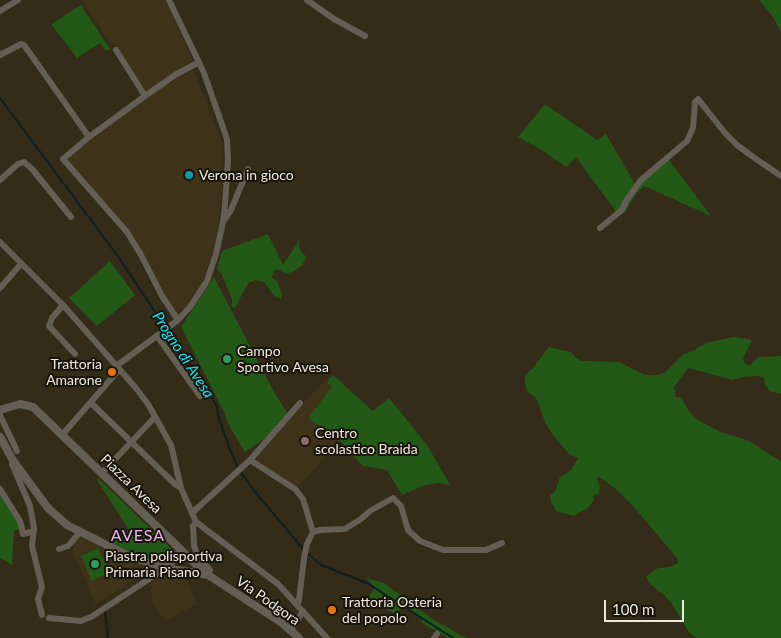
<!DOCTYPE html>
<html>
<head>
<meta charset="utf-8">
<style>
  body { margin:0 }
  #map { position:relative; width:781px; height:638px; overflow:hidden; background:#342b18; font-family:Lato,sans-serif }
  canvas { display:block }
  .scale { position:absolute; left:604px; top:600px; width:80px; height:22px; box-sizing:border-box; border:2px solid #efe9dd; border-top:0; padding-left:6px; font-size:15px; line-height:18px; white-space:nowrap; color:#efe9dd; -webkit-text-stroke:4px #18140c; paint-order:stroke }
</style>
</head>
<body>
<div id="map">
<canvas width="781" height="638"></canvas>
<div class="scale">100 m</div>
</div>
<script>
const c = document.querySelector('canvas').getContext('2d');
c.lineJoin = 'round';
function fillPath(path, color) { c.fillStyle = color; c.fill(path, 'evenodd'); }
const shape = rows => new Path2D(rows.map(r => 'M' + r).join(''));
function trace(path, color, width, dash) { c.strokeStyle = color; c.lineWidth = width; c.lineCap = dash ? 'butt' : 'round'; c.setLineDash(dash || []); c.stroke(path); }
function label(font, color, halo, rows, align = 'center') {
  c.font = font + ' Lato,sans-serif'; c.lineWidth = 4; c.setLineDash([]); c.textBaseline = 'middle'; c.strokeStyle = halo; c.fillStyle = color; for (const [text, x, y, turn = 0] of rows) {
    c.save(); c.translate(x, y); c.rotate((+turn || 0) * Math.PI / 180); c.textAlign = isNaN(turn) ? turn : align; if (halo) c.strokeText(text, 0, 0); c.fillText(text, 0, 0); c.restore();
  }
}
fillPath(shape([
  [82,0,166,0,192,61,145,93],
  [192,66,222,142,222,189,219,223,212,257,203,281,188,305,177,316,125,232,65,160,133,107],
  [330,376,359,423,296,488,281,476,254,460,296,410],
  [81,535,134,558,152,568,96,605,73,552,74,543],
  [165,575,184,575,197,604,165,621,152,601,150,584]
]), '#3e3218');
fillPath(shape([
  [759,0,781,0,781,32,773,17],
  [81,5,110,49,106,51,100,43,77,58,51,24],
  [545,104,597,140,606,134,636,186,669,160,711,216,644,186,636,194,625,212,619,216,576,157,566,167,545,152,518,137],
  [268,234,283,265,300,239,299,247,301,252,307,257,302,265,294,271,286,274,278,269,274,271,272,278,277,281,282,294,281,299,274,296,264,282,256,280,250,282,247,285,235,308,232,307,232,299,221,273,217,269,222,251],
  [110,261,135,295,97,326,69,298],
  [214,277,274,392,288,414,270,435,245,452,227,422,225,414,181,327],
  [734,337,748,339,752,341,743,358,745,363,749,366,758,357,781,356,781,394,770,391,765,385,764,378,759,376,742,377,733,380,688,368,674,387,676,397,681,397,688,410,695,418,720,432,747,440,781,461,781,638,697,638,689,632,672,604,665,596,649,583,646,576,658,568,670,567,678,563,677,558,633,506,617,490,602,479,599,477,596,479,600,486,599,494,594,495,593,497,594,500,588,508,574,516,556,511,551,502,550,495,555,492,560,477,571,470,578,458,569,454,553,435,546,424,536,398,527,391,525,382,525,375,533,368,549,347,571,352,576,358,582,361,619,362,645,375,658,375,664,373,684,354,695,350,698,347,709,342],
  [333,375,373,411,389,398,427,445,450,485,439,483,424,485,402,495,387,470,363,466,342,443,308,418,332,387,327,382],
  [98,478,174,551,167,558,154,564,111,543,129,530,97,480],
  [0,485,26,527,14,531,12,565,0,558],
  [98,548,110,573,92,581,81,556],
  [366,578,384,583,413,604,435,621,449,628,461,636,469,638,448,638,422,623,422,620,418,616,403,608,400,609,399,613,397,615,382,607,363,607,375,587]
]), '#235917');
trace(shape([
  [0,98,117,255,165,327],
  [167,331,209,391,217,407,218,415,229,447,238,468],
  [241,472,251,487,304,550],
  [307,553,321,565,367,583,453,638],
  [105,611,108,638]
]), '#0e1f21', 2);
trace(shape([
  [307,0,334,19,365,36],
  [0,11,18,0],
  [116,50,145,96],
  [0,55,21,44,24,45,89,137],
  [0,180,18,164,24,162,32,169,71,217],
  [225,219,231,210,248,169],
  [600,228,622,210,626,201,641,180,687,141,693,128,695,102,698,99,725,133,737,145,756,159,781,176],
  [0,242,63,305,52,318,49,326,75,354],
  [0,288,21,264],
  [63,305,135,387,148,404,171,445,181,488,196,522,278,584,327,638],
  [178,320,162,296,141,255,127,232,63,159,89,137,145,96,175,75,199,62],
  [157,336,200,396],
  [91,403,176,485,181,488],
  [0,415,17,451],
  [62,435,117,372,119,364,178,320,190,307,207,281,216,254,223,222,225,204,228,160,227,139,204,73,169,0],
  [250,460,295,489,303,499,313,532],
  [12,464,30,506,34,528,32,546,42,587,38,599,42,615],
  [102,473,155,417],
  [0,489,20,521,23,534,34,531],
  [192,513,250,460,300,403],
  [196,522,193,526,194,546,198,557,210,570,208,575],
  [59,549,68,546,80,532],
  [297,605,299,600,304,558,307,544,313,532,320,530,345,529,361,519,370,511,393,498,401,506,408,530,420,541,443,550,486,550,502,543],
  [49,618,81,621,91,617,166,568],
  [291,630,303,611],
  [434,638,437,634]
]), '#645e55', 6);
trace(shape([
  [0,410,20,404,33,407,206,574],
  [0,437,14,462,48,508,67,525,127,555,150,563,166,568,208,575,282,623,299,638],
  [166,568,181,551]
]), '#645e55', 8);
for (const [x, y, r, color] of [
  [189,175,5,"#0f9aa8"],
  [227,359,5,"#2e9e5b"],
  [112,372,5,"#e8710a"],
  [305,441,5,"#8d6e63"],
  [95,564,5,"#2e9e5b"],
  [332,610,5,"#e8710a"]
]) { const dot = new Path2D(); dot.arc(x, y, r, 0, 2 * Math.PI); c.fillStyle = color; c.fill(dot); trace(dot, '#18140c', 2); }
label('14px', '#efe9dd', '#18140c', [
  ["Verona in gioco",199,175],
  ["Campo",237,351],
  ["Sportivo Avesa",237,367],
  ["Trattoria",102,364,"right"],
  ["Amarone",102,380,"right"],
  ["Centro",315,433],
  ["scolastico Braida",315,449],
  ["Piastra polisportiva",105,556],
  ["Primaria Pisano",105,572],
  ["Trattoria Osteria",342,602],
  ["del popolo",342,618]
], 'left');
label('14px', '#efe9dd', '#18140c', [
  ["Piazza Avesa",131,484,44],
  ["Via Podgora",268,601,35]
]);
label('italic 15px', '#03ebfd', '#18140c', [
  ["Progno di Avesa",183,355,57]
]);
c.letterSpacing = '1px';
label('16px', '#ebb5f2', '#18140c', [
  ["AVESA",138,536]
]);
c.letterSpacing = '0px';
</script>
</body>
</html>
